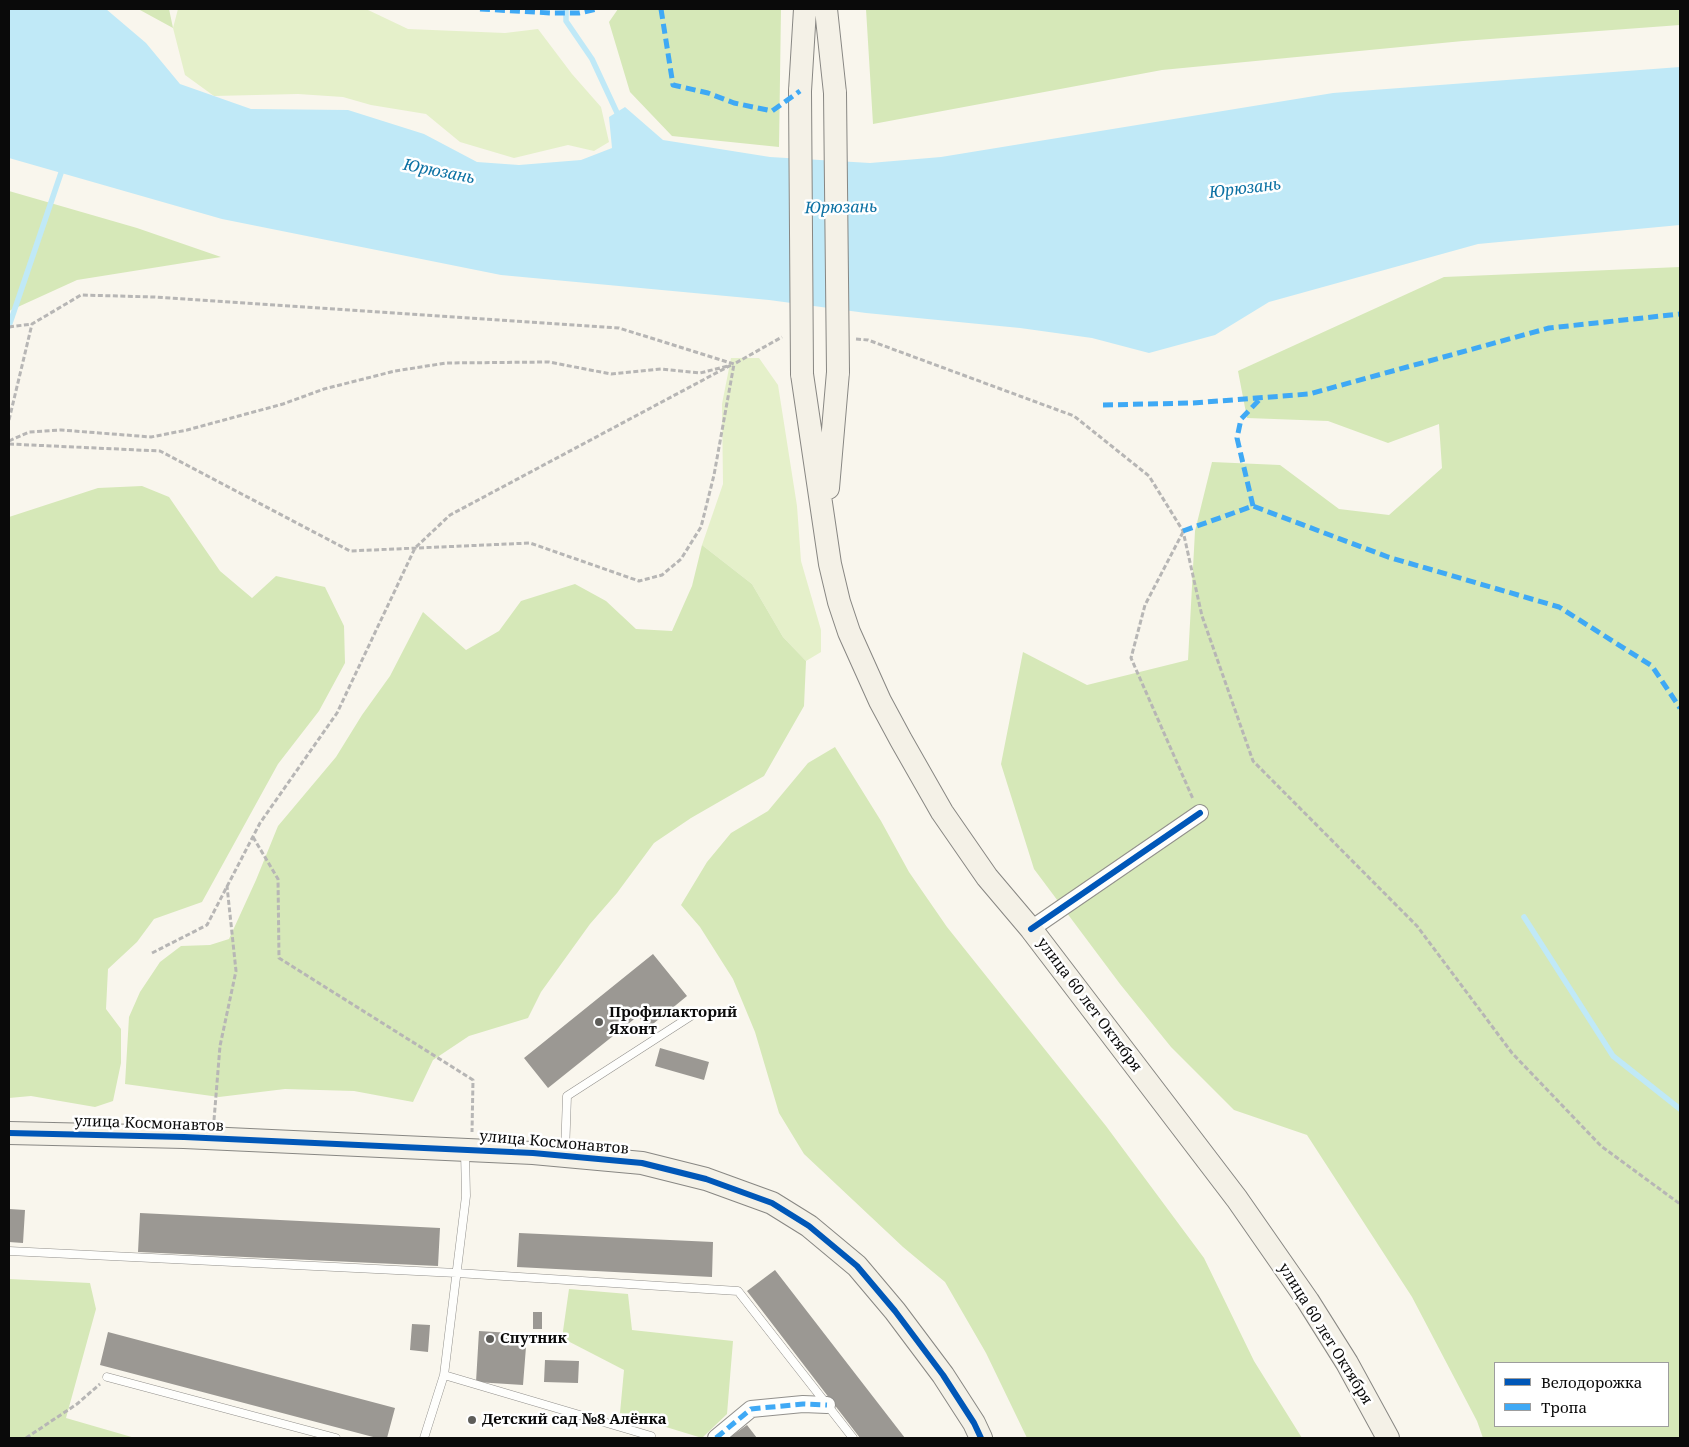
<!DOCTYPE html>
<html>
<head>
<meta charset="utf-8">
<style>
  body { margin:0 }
  #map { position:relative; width:1689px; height:1447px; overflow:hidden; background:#f9f6ed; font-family:"Noto Serif",serif }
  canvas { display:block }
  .frame { position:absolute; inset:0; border:10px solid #0a0a0a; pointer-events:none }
  .legend { position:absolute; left:1494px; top:1362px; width:175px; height:65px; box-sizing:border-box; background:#fff; border:1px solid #9d9d9d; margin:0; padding:6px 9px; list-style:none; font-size:15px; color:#0a0a0a }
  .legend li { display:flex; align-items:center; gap:10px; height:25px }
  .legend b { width:25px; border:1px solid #9d9d9d }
</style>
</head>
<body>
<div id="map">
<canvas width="1689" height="1447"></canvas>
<div class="frame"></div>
<ul class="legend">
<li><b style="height:6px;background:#0057b8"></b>Велодорожка</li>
<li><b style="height:6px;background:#3fa9f5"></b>Тропа</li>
</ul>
</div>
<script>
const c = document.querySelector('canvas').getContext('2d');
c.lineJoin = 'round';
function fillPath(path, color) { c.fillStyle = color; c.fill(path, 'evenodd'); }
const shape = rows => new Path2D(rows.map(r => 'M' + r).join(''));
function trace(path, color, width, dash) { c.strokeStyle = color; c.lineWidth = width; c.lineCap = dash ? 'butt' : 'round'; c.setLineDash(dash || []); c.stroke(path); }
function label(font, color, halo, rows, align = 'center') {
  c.font = font + ' "Noto Serif",serif'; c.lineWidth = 5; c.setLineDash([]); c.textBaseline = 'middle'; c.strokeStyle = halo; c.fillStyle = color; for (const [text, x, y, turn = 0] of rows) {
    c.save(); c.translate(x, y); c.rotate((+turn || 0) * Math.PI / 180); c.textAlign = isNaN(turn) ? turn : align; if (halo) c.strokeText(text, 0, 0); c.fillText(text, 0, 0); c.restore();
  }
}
fillPath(shape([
  [178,9,366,9,408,29,505,33,538,29,572,74,601,107,609,142,594,151,568,145,514,158,460,142,426,114,371,105,343,97,298,94,214,96,185,75,173,28],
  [731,358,759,358,778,385,797,506,801,561,821,630,821,652,806,661,783,637,752,584,702,545,723,484,722,404]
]), '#e5f0ca');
fillPath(shape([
  [139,9,169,9,173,28,140,10],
  [618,9,781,9,779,147,672,136,630,92,609,22],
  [866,9,1680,9,1680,25,1463,41,1162,70,873,124],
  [9,191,137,228,221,257,77,280,9,311],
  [1680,267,1680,1438,1483,1438,1477,1421,1412,1297,1307,1135,1234,1110,1171,1047,1120,984,1034,869,1001,764,1023,652,1087,685,1188,660,1195,531,1212,462,1280,465,1339,509,1389,515,1442,468,1439,424,1388,443,1328,421,1247,418,1238,371,1444,277],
  [1495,1363,1668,1363,1668,1426,1495,1426],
  [142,486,169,497,220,571,252,598,276,576,325,587,344,626,345,663,319,711,278,764,202,902,154,919,137,942,108,969,106,1009,121,1029,121,1063,113,1101,95,1107,31,1096,9,1098,9,517,98,488],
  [702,545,752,584,783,637,806,661,804,706,764,776,691,818,654,843,617,893,590,924,541,992,528,1018,469,1036,433,1060,413,1102,354,1091,285,1089,219,1097,125,1084,129,1017,140,992,160,962,181,946,210,945,229,939,256,880,278,826,336,757,362,715,390,676,423,612,466,650,499,631,521,601,575,584,606,601,636,629,672,631,692,586],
  [835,747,881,821,909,872,947,927,1106,1126,1204,1258,1254,1361,1302,1438,1027,1438,986,1353,945,1282,903,1247,804,1154,779,1113,755,1032,733,979,700,927,681,905,707,862,731,833,768,811,808,763],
  [9,1279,90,1283,96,1309,66,1418,135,1438,9,1438],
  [569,1289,628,1294,632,1330,733,1341,727,1414,702,1438,620,1413,624,1370,562,1338]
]), '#d6e8b8');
fillPath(shape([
  [9,9,106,9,146,43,180,84,251,109,348,110,424,134,477,162,519,165,581,160,612,148,609,117,625,107,663,140,770,157,870,163,941,157,1333,93,1680,67,1680,225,1478,244,1269,302,1215,335,1149,353,1092,338,1020,328,866,313,769,300,501,275,222,219,9,158]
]), '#c0e9f7');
trace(shape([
  [566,9,566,21,592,59,619,117],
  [9,326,63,167],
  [1524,917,1613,1056,1680,1109]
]), '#c0e9f7', 5.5);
fillPath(shape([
  [653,954,687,996,648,1028,638,1016,548,1088,524,1058],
  [660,1048,709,1062,704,1080,655,1066],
  [9,1209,25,1210,23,1243,9,1242],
  [140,1213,440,1228,438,1266,138,1252],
  [519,1233,713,1242,712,1277,517,1267],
  [775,1270,905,1438,860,1438,747,1291],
  [533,1312,542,1312,542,1329,533,1329],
  [412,1324,430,1325,428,1352,410,1350],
  [479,1331,527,1334,523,1385,476,1382],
  [108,1332,395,1408,387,1438,377,1438,100,1365],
  [545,1360,579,1361,578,1383,544,1382],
  [747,1425,757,1438,729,1438]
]), '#9b9893');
const lane = shape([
  [565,1153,567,1096,691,1016],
  [9,1251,457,1273,738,1291,853,1438],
  [444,1375,651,1436],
  [107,1377,336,1438],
  [424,1438,444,1375,466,1196,465,1152]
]);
const street = shape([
  [1031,929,1200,813],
  [716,1438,751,1409,803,1404,827,1405]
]);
const secondary = shape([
  [826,9,835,93],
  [800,91,805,9],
  [802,374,830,564,839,602,849,632,880,701,901,740,942,812,987,877,1031,929,1237,1199,1308,1301,1347,1363,1388,1438],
  [828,488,838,372],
  [9,1133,184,1137,533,1153,642,1163,706,1179,772,1203,809,1226,857,1266,895,1311,943,1375,974,1423,981,1438]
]);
trace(lane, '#92908c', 9);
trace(street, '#92908c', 18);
trace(secondary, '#888783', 24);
trace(shape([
  [9,327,32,324],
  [856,339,868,340,1074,416,1149,476,1183,531,1202,616,1253,761,1417,926,1512,1053,1601,1146,1680,1204],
  [9,420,32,324,81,295,154,297,619,328,734,364,782,337],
  [9,441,29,432,61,430,151,437,187,430,283,404,324,389,395,371,446,363,549,362,611,374,661,369,700,373,728,366],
  [9,444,160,451,350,551,530,543,639,581,662,575,681,559,701,527,714,475,734,364],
  [1183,532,1145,605,1131,658,1193,799],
  [253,837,278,879,279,958,473,1080,472,1132],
  [152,953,207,925,260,823,337,713,415,548,450,515,733,364],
  [214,1120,220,1046,236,971,227,886],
  [26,1438,77,1404,100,1384]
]), '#b7b6b5', 3, [5, 2.5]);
trace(lane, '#fefefc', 8);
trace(street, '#fefefc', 16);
trace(secondary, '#f4f1e7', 22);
const secondaryBridge = shape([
  [800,91,802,374],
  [835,93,838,372]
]);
trace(secondaryBridge, '#888783', 24, []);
trace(secondaryBridge, '#f4f1e7', 22);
trace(shape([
  [480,9,551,13,579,13,597,9],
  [661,9,673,85,708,93,734,103,772,111,800,91],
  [1103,405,1193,403,1309,394,1549,328,1680,314],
  [1253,506,1237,438,1241,419,1261,398],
  [1183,531,1253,506,1388,557,1559,607,1652,666,1680,708],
  [716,1438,751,1409,803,1404,827,1405]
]), '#3fa9f5', 5, [10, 5]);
trace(shape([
  [1031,929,1200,813],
  [9,1133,184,1137,533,1153,642,1163,706,1179,772,1203,809,1226,857,1266,895,1311,943,1375,974,1423,981,1438]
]), '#0057b8', 6);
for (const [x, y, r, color] of [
  [599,1022,5,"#5e5d59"],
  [490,1339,5,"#5e5d59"],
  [472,1420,5,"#5e5d59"]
]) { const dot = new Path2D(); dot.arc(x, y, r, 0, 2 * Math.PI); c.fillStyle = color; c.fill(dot); trace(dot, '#fff', 2); }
label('15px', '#0a0a0a', '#fff', [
  ["улица 60 лет Октября",1089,1005,53],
  ["улица Космонавтов",149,1124,2],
  ["улица Космонавтов",554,1143,5],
  ["улица 60 лет Октября",1325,1334,58]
]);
label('bold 15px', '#0a0a0a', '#fff', [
  ["Профилакторий",609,1013],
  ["Яхонт",609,1030],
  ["Спутник",500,1339],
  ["Детский сад №8 Алёнка",482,1420]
], 'left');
label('italic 16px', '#0c71a3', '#fff', [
  ["Юрюзань",439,172,11],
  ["Юрюзань",1245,189,-7],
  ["Юрюзань",841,208,-1]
]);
</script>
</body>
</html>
